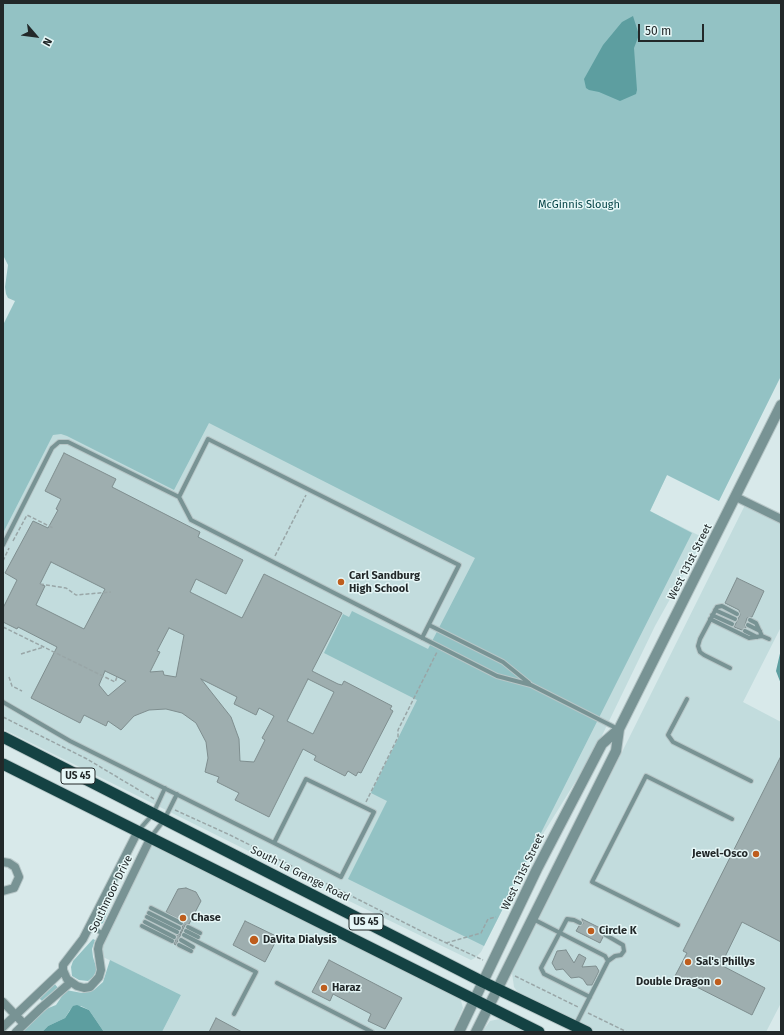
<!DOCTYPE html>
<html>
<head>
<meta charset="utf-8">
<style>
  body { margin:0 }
  #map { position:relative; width:784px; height:1035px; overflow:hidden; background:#d8e9ea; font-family:"Fira Sans",sans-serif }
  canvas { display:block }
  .frame { position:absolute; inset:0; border:4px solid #222829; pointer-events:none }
  .north { position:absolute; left:16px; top:16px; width:40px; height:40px; -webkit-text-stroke:3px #e6f7f7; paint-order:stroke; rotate:118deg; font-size:11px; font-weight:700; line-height:16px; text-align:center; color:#222829 }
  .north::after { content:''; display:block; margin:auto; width:14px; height:18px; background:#222829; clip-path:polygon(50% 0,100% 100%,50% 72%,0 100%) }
  .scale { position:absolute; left:638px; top:24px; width:66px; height:18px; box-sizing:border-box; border:2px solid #222829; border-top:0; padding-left:5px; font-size:12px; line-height:14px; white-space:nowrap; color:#222829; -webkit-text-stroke:3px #e6f7f7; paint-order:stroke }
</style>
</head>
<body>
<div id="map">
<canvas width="784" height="1035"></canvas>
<div class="frame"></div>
<div class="north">N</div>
<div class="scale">50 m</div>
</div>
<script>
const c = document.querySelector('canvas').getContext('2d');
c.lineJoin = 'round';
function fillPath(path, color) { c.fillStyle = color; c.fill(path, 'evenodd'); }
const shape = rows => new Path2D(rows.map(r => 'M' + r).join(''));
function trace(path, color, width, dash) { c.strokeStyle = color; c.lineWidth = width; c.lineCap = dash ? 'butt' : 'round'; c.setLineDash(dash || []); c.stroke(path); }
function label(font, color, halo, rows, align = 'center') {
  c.font = font + ' "Fira Sans",sans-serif'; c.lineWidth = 3; c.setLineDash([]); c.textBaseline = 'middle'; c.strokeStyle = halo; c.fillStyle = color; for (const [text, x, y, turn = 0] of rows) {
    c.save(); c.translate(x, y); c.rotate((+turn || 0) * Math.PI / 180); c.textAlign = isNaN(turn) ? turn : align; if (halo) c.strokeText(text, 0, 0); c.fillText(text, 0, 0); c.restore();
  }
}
fillPath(shape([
  [3,325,667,475,650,511,704,538,655,626,595,750,530,855,481,952,475,958,471,960,347,900,3,729],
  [745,505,781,523,781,627,743,702,781,722,781,1003,766,1032,596,1032,519,994,514,987,512,973],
  [151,840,460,997,463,1008,453,1032,162,1032,181,995,101,956,101,942],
  [504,1018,535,1032,482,1032,490,1021]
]), '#c2dcdd');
fillPath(shape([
  [3,3,781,3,781,376,719,501,667,475,650,511,692,533,484,946,348,879,387,801,371,793,417,700,324,653,343,614,349,617,352,611,428,649,475,558,209,423,174,490,67,436,61,434,53,435,3,533,3,325,15,301,8,298,6,294,5,287,8,265,3,255],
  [119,883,103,923,101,924,102,915],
  [93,939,95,940,92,949,93,957,97,970,93,977,88,981,79,980,72,976,71,967,73,961],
  [110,960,181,995,162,1032,104,1032,89,1010,81,1006,70,1010,65,1018,48,1026,42,1032,21,1032,46,1009,56,1005,66,990,82,993,94,990,103,982],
  [54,983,58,988,44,999,42,1001,40,999,39,997]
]), '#93c2c4');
fillPath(shape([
  [633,16,639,35,634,48,637,90,636,94,620,101,599,92,589,90,586,88,584,79,603,45,622,22],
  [781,649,781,684,776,671],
  [77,1005,89,1010,104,1032,42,1032,48,1026,65,1018,73,1006]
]), '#5d9ea0');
const building = shape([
  [64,453,116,479,112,487,200,532,198,537,243,560,226,594,196,579,190,592,242,618,264,574,342,613,312,671,338,684,342,685,344,681,392,706,390,709,393,711,361,773,358,772,356,776,348,771,345,776,314,760,316,756,303,749,269,817,235,800,239,793,217,782,219,777,205,772,208,758,206,742,196,723,182,713,166,709,149,710,134,716,121,730,108,721,106,726,84,715,80,723,31,698,57,647,18,627,17,629,3,622,3,608,17,580,5,573,33,521,48,528,58,510,56,509,61,499,45,491,64,453],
  [51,562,105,589,84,629,36,605,45,586,40,584,51,562],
  [169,628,184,635,176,677,164,675,163,671,150,672,160,652,157,651,169,628],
  [105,671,126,681,108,696,99,685,105,671],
  [201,679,237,697,234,704,256,715,259,708,274,716,262,738,265,740,254,762,240,761,239,739,231,717,201,679],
  [308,679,334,692,313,734,287,721,308,679],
  [737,578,764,591,752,617,747,618,745,625,746,628,742,630,734,627,740,615,739,610,725,603,737,578],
  [781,756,781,942,742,922,721,965,765,988,752,1015,675,976,687,953,683,951,781,756],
  [186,888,196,892,201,901,189,924,185,925,176,945,174,944,177,935,180,934,184,922,166,912,178,889,186,888],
  [582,919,606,931,601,933,603,937,600,943,576,931,579,926,583,924,582,919],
  [245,921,278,937,265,962,233,945,245,921],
  [566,950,574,963,579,954,586,958,582,967,596,966,599,971,592,985,587,985,583,979,579,977,571,978,563,969,556,970,552,963,557,951,566,950],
  [329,960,402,998,385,1029,368,1021,371,1014,333,994,330,1001,312,992,329,960],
  [216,1018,242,1032,209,1032,216,1018]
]);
fillPath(building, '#9eaeaf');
trace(building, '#7f8e8f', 1);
const service = shape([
  [179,497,208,439,459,565,422,638],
  [3,545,52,448,59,442,68,442,179,497,191,520,497,676,531,685,618,729],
  [715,610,735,619],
  [712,615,732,624],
  [710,619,749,638,762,636],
  [750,620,756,623,762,636,769,639],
  [429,625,503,662,529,683],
  [748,625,760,631],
  [745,631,757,637],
  [730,668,704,655,700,652,698,646,700,639,717,607,722,606,737,614],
  [687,699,668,735,673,742,751,781],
  [3,702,70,741,274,843,341,877,374,812,306,779,274,843],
  [139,830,153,814,165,788],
  [151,837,164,820,177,794],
  [151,908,181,923],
  [149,913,179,928],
  [147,917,177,932],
  [533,919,605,956,608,961,575,1026],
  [145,922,174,937],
  [580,923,574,920,567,919,541,968,544,974,590,997],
  [678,925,592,882,646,776,732,819],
  [142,926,172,941],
  [90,927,104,934],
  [188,927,200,933],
  [186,931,198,937],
  [604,934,623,945,624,951,621,955,615,956,608,961],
  [184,935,256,972,234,1014],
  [181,940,193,947],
  [179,945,191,951],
  [277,983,372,1032]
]);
const minor = shape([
  [736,497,781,519],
  [138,831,83,939,63,965,63,970,67,979,77,986,84,988,90,987,99,977,101,970,98,949,99,944,151,837],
  [3,862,9,863,15,867,19,877,14,888,3,891],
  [3,1002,24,1024],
  [3,1027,63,970],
  [16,1032,41,1008,71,982]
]);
const tertiary = shape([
  [459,1032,537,869,602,744,619,729],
  [476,1032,616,751,619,729,781,405]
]);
const trunk = shape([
  [3,737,483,982,587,1032],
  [3,764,539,1032]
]);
trace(service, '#b7c6c7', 6);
trace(minor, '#b7c6c7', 10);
trace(tertiary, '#b7c6c7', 12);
trace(trunk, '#b7c6c7', 13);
trace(shape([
  [13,541,27,515,53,528],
  [275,556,306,495],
  [3,561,9,548],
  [40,584,66,588,76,595,111,592],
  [3,627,115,682,117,677],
  [21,654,44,647],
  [9,677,12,686,22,691],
  [3,717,87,759,154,799],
  [366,802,398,737,398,730,437,652],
  [175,810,230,835,425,933,483,960],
  [446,943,481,933,488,919,496,917],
  [515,976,578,1007],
  [588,1013,627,1032]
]), '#99a6a7', 1.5, [4, 2]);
trace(service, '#789394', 4);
trace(minor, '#789394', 8);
trace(tertiary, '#789394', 10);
trace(trunk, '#144243', 11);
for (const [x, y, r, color] of [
  [341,582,4,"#be5d1d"],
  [756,854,4,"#be5d1d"],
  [183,918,4,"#be5d1d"],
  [591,931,4,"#be5d1d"],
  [254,940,5,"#be5d1d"],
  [688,962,4,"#be5d1d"],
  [718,982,4,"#be5d1d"],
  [324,988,4,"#be5d1d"]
]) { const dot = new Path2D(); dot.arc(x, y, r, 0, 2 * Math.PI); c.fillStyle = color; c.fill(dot); trace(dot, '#e6f7f7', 1.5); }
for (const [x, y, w] of [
  [78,776,34],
  [366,922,34]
]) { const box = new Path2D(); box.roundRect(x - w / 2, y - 8, w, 16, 3); c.fillStyle = '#e6f7f7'; c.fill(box); trace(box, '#222829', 1); }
label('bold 10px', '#222829', null, [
  ["US 45",78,776],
  ["US 45",366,922]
]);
label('11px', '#044346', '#e6f7f7', [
  ["McGinnis Slough",579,205]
]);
label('11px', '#222829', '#e6f7f7', [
  ["West 131st Street",690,562,-63],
  ["West 131st Street",523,872,-64],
  ["South La Grange Road",300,874,27],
  ["Southmoor Drive",111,894,-64]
]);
label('bold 11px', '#222829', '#e6f7f7', [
  ["Carl Sandburg",349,576],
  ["High School",349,589],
  ["Jewel-Osco",748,854,"right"],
  ["Chase",191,918],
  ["Circle K",599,931],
  ["DaVita Dialysis",263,940],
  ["Sal's Phillys",696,962],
  ["Double Dragon",710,982,"right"],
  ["Haraz",332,988]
], 'left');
</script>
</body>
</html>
